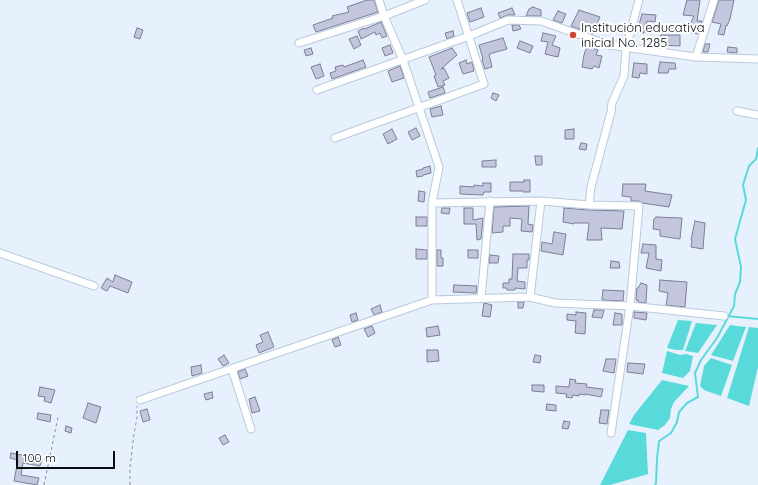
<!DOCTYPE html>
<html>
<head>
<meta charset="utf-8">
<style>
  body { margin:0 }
  #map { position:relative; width:758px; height:485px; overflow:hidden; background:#e7f1fd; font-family:Quicksand,sans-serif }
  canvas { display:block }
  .scale { position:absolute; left:16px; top:451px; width:99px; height:18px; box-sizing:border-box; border:2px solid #070d13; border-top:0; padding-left:5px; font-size:12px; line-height:14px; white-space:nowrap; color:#070d13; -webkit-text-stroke:3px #fff; paint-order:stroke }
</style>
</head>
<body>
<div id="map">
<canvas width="758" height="485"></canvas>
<div class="scale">100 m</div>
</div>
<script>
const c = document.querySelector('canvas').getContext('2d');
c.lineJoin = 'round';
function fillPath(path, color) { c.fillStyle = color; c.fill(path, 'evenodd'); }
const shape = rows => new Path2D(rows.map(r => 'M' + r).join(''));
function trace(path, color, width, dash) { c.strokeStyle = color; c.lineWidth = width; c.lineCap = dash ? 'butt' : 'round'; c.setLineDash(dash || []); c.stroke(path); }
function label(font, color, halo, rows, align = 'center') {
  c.font = font + ' Quicksand,sans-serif'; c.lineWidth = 4; c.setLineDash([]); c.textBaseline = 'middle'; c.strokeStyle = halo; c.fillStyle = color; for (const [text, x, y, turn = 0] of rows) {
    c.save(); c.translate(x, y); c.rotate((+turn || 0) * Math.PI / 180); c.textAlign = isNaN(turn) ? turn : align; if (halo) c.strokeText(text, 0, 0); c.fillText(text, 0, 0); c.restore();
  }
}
fillPath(shape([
  [678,320,692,321,683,350,676,350,667,348],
  [696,323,717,325,698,353,685,351],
  [730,325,746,327,733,361,711,355],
  [749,327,758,328,758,367,749,406,727,398],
  [667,351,680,355,686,354,693,356,690,371,683,378,662,373],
  [711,358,732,365,721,396,704,390,700,386,704,366],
  [662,380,689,386,674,402,671,409,670,418,665,425,658,430,629,424,634,415],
  [628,430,646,433,648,474,610,485,600,485]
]), '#58dada');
trace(shape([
  [727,316,758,319],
  [655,485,656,483,657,459,659,441,671,433,677,422,679,412,687,403,698,397,695,373,701,360,717,338,734,306,735,294,740,282,741,267,735,239,746,200,743,185,749,166,756,159,758,148]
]), '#58dada', 2);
const building = shape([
  [367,0,374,0,378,12,316,32,313,25,333,18,332,16,349,12,347,7,367,0],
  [687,0,700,0,697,21,702,21,698,34,669,28,669,26,689,26,694,16,683,15,687,0],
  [719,0,734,0,730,19,727,26,726,25,724,35,718,34,721,24,712,22,719,0],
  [533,7,541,10,541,16,526,16,529,9,533,7],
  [481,8,484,17,470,22,467,13,481,8],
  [512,8,515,15,508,15,500,18,498,13,512,8],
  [579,10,600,17,593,34,571,26,579,10],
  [558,11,566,14,562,23,553,20,558,11],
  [642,14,656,15,655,22,647,21,644,33,637,32,642,14],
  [381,22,387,36,382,38,380,33,376,35,375,32,361,39,358,31,364,28,365,29,374,25,381,22],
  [615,24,625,27,622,34,613,31,615,24],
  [512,25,519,25,521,29,513,31,512,25],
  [137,28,143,30,140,39,134,37,137,28],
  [453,31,454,36,447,39,445,33,453,31],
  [543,33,556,36,552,45,560,48,558,57,545,54,548,42,541,41,543,33],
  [661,35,680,35,680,46,660,45,661,35],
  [357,36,361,45,354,49,349,39,357,36],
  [503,38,507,49,489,54,492,67,485,69,482,60,483,59,479,45,503,38],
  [520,41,533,46,530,53,517,48,520,41],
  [705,44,710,44,708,52,703,52,705,44],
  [390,45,393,53,385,56,382,48,390,45],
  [587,46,598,50,596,55,602,56,599,68,594,66,592,69,582,67,584,55,587,46],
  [728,47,737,48,737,53,727,52,728,47],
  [311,48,313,54,306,56,304,50,311,48],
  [452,48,457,55,441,69,444,68,449,78,443,81,445,85,438,87,434,76,436,75,429,57,452,48],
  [363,60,366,67,332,79,330,73,336,71,335,67,343,65,344,67,363,60],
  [466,60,467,64,472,62,474,71,463,74,459,63,466,60],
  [660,62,675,63,676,69,669,69,668,73,658,73,660,62],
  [634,63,647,64,647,74,640,73,639,78,632,77,634,63],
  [320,64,324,76,316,79,311,67,320,64],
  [400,66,404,78,392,82,388,71,400,66],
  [443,87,445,93,430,98,428,92,443,87],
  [493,93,499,95,496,101,491,98,493,93],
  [441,106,443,115,432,117,430,109,441,106],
  [416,128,420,136,412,140,408,132,416,128],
  [392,129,397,139,388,144,383,134,392,129],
  [574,129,574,139,565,139,565,130,574,129],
  [581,143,587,144,586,150,579,149,581,143],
  [535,156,542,156,542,165,536,165,535,156],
  [496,160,496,167,482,167,482,161,496,160],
  [430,166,431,173,423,175,423,176,417,177,416,171,423,169,423,168,430,166],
  [524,180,530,180,530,192,523,192,523,191,510,191,510,182,524,182,524,180],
  [483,183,491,183,491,192,484,192,483,195,460,194,460,186,474,187,474,185,483,186,483,183],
  [623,184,646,184,645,191,672,195,669,207,642,203,639,201,631,201,631,197,622,196,623,184],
  [419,191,425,192,424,202,418,201,419,191],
  [529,206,528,224,533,225,532,232,521,231,522,219,510,218,510,226,503,226,503,232,492,233,494,207,529,206],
  [442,208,450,208,449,214,441,213,442,208],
  [464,208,473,208,473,220,483,218,481,239,477,240,476,224,464,224,464,208],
  [564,208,589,210,624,211,622,229,601,228,602,240,587,240,589,223,574,223,574,224,563,222,564,208],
  [416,217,427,217,427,226,416,226,416,217],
  [656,217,682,218,680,239,660,236,660,230,653,229,654,219,656,217],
  [695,221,705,223,703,249,691,247,692,241,691,240,695,221],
  [554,232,566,234,563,255,541,251,542,242,552,244,554,232],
  [643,244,656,245,656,259,662,260,661,271,646,268,649,253,641,253,643,244],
  [416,249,427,250,427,259,416,259,416,249],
  [437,250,441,250,441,258,443,258,443,266,437,266,437,250],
  [468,250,478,250,478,258,468,258,468,250],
  [513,254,529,254,529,260,527,260,527,268,518,268,517,281,525,282,525,289,515,288,515,290,507,290,507,288,503,288,503,283,509,283,509,279,512,279,513,254],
  [490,255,499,256,498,263,489,263,490,255],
  [611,261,619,262,620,268,610,268,611,261],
  [115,275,132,282,128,293,110,286,107,291,101,288,107,278,113,282,115,275],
  [660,280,687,282,685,307,666,305,668,293,659,291,660,280],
  [641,283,647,285,646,303,638,302,638,300,636,300,637,288,638,288,641,283],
  [454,285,477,286,476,293,453,292,454,285],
  [603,290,624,291,623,301,602,300,603,290],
  [518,302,524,302,523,308,518,308,518,302],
  [484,303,492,305,490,317,482,316,484,303],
  [380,305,382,312,374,315,371,309,380,305],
  [594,310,604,310,602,318,592,317,594,310],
  [576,312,586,313,585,334,575,333,576,321,567,320,567,314,576,315,576,312],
  [634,312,647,313,646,320,634,318,634,312],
  [356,313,358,320,352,322,350,315,356,313],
  [615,313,622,314,622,325,613,325,615,313],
  [372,326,375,333,368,337,364,329,372,326],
  [438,326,440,335,427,337,426,328,438,326],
  [268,332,274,347,259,353,256,345,263,342,260,335,268,332],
  [338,337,341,345,335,347,332,340,338,337],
  [427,350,438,350,439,361,427,362,427,350],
  [224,355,229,363,223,366,218,359,224,355],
  [535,355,541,356,540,363,533,362,535,355],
  [606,359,616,359,614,373,603,371,606,359],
  [628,363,645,364,643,374,627,372,628,363],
  [201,365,202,373,192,376,191,367,201,365],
  [245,369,248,376,240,379,238,372,245,369],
  [570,379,576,380,575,383,587,384,586,387,603,389,601,397,585,394,585,395,579,394,579,396,573,395,572,398,566,397,567,394,556,393,556,386,569,387,570,379],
  [532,385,544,385,544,392,532,391,532,385],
  [40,387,55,390,51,403,44,401,45,397,38,396,40,387],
  [212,392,213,398,206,400,204,394,212,392],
  [255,397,260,411,252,413,249,399,255,397],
  [88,403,101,407,96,423,83,418,88,403],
  [547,404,556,405,556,411,546,410,547,404],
  [147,409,150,420,143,422,140,411,147,409],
  [601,410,609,410,607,424,599,423,601,410],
  [38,413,51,415,50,422,37,419,38,413],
  [564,421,570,422,568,429,562,428,564,421],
  [66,426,72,428,71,433,65,431,66,426],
  [225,435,229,442,223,445,219,438,225,435],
  [11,453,42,459,40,466,23,463,21,475,39,478,37,485,14,481,18,460,10,458,11,453]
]);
fillPath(building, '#c3c6dd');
trace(building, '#7b7f94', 1);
const minor = shape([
  [379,0,384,16,403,60,439,167,432,203,432,300],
  [299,43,384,16,425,0],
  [696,57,714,0],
  [317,90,469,36,508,20,541,21,609,45,696,57,758,59],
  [737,111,758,115],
  [335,138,484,84,457,0],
  [432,203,541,201,589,205,639,206,630,306,611,433],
  [589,205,591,187,611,112,612,103,624,76,626,48,639,0],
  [0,253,94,286],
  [530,297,541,201],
  [481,298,490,201],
  [232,369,251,429],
  [140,400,432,300,530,297,555,303,630,306,724,316]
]);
trace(minor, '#b8cadc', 9);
trace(shape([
  [44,485,58,417],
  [130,485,130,467,134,434,137,418,137,406]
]), '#878f98', 1, [3, 3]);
trace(minor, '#fff', 7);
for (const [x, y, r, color] of [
  [573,35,4,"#d04335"]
]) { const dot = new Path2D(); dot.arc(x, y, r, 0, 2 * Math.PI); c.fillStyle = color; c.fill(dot); trace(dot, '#fff', 1.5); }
label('13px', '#070d13', '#fff', [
  ["Institución educativa",581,28],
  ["inicial No. 1285",581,43]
], 'left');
</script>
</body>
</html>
